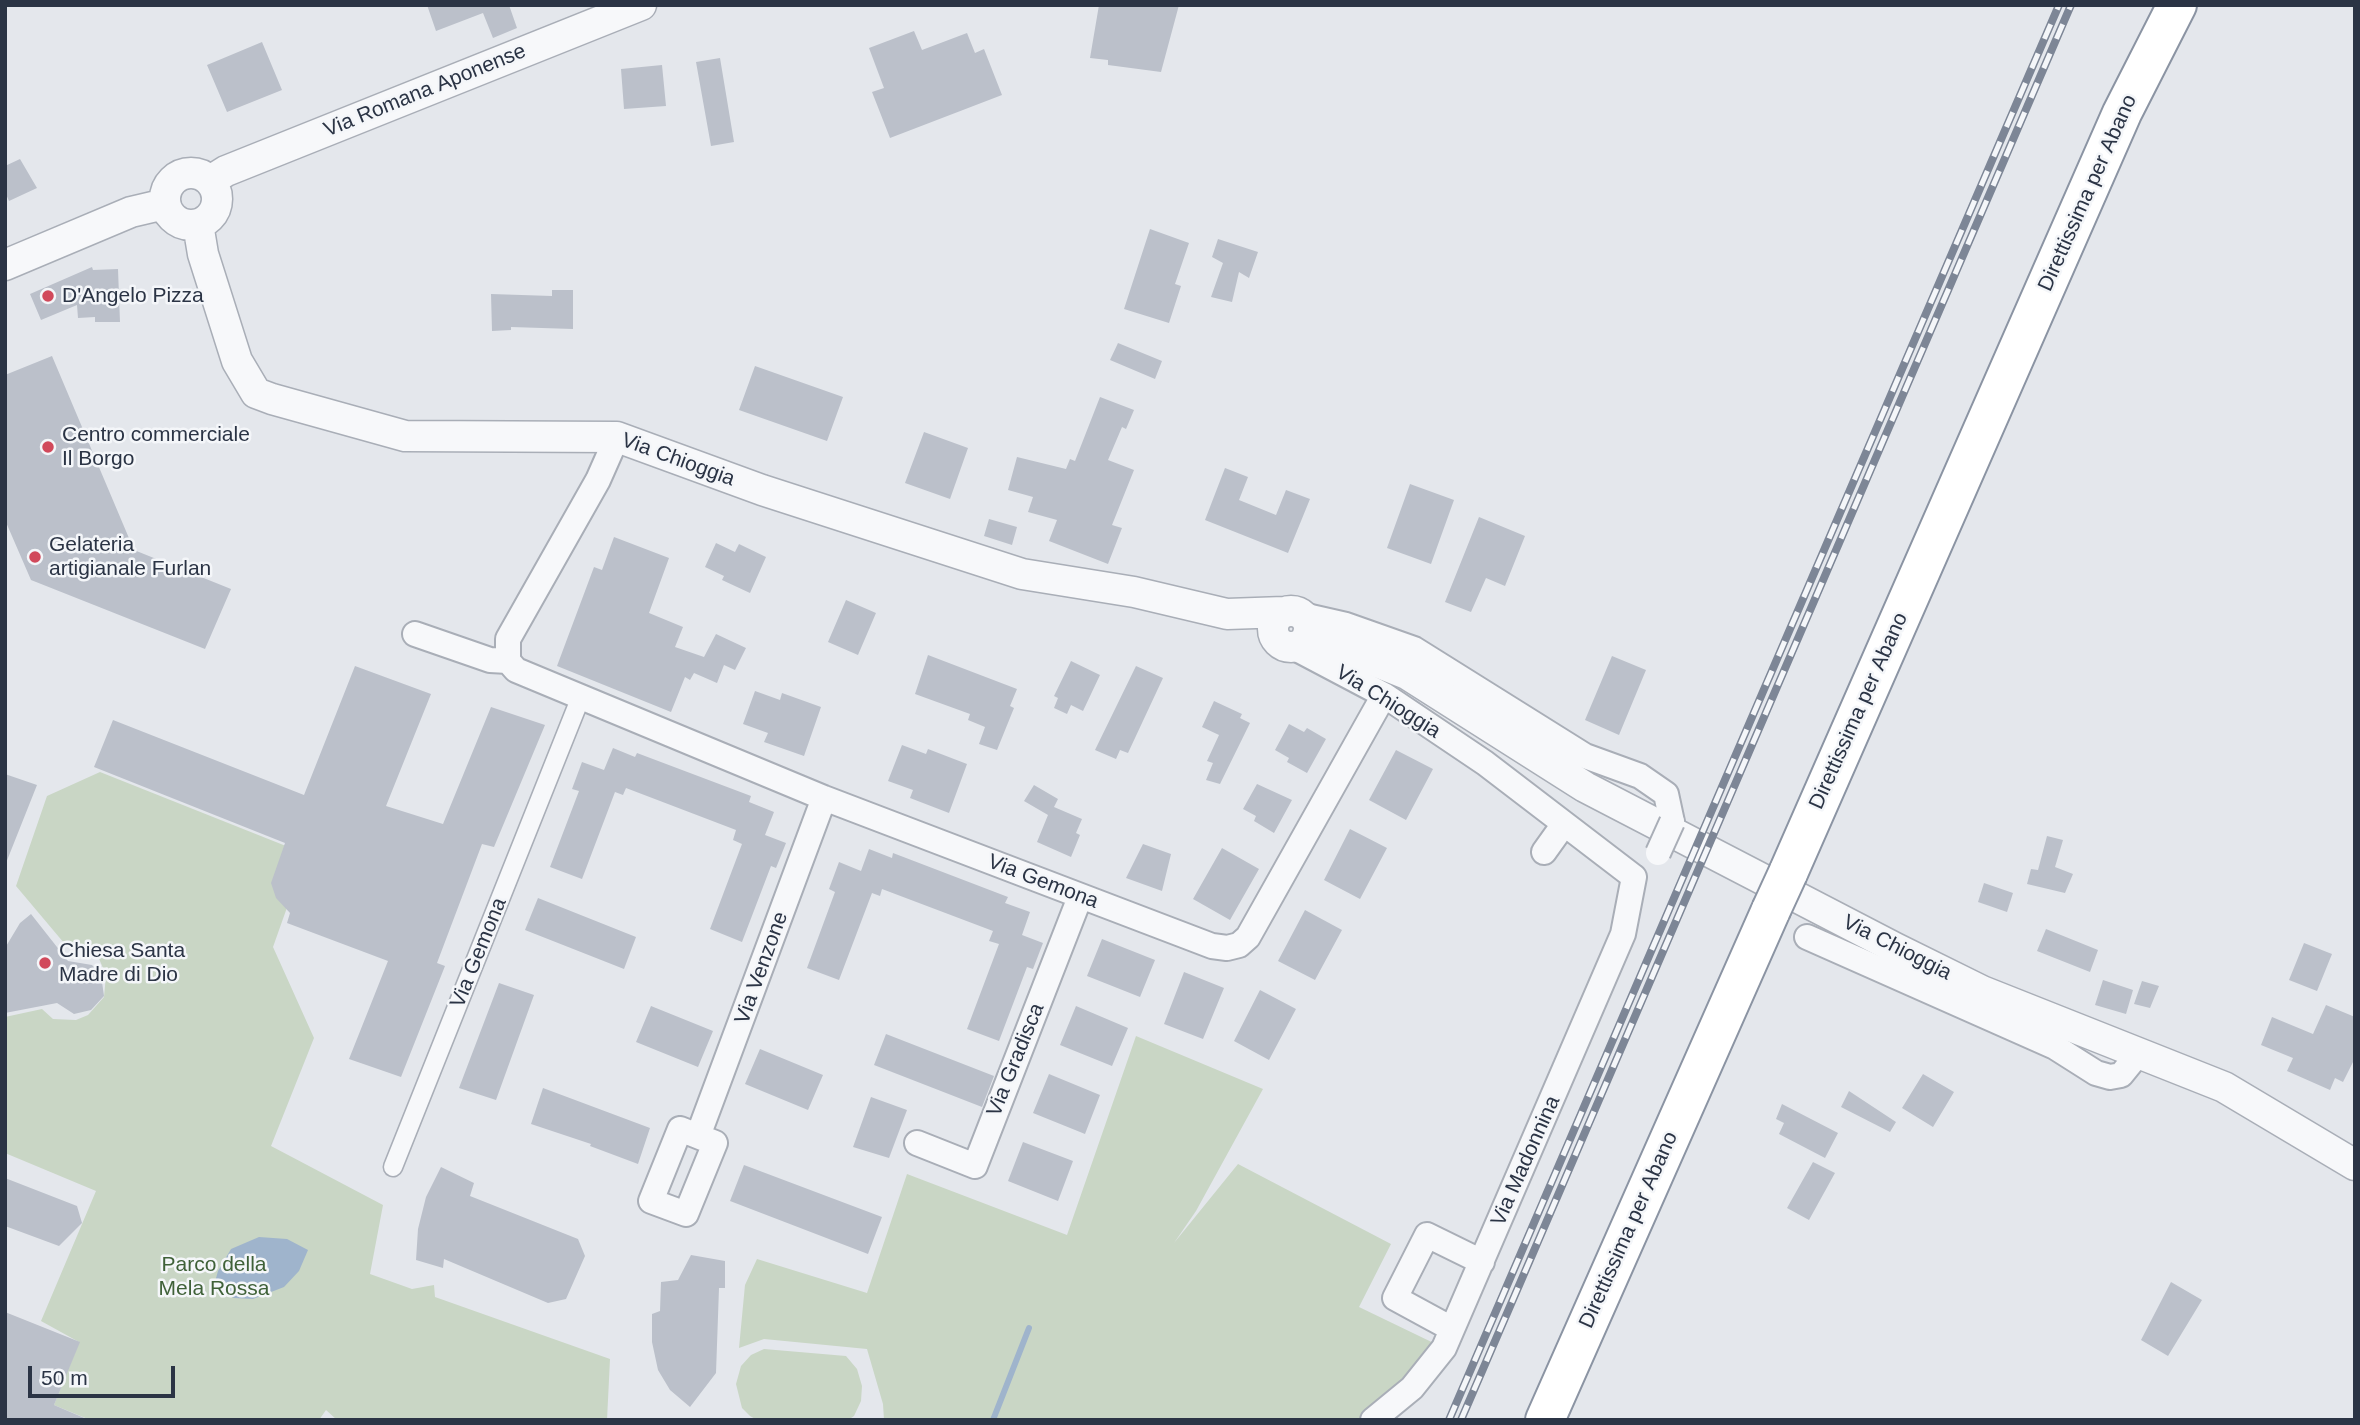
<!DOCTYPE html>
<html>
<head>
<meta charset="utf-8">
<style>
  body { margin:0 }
  #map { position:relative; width:2360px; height:1425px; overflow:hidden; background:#e4e7ec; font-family:Arial,sans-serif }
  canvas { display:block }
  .frame { position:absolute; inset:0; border:7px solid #2b3445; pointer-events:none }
  .scale { position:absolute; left:28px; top:1366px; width:147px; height:32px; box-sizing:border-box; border:4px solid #2b3445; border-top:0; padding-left:9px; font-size:21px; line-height:24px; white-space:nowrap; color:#2b3445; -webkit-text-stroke:5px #f4f6f9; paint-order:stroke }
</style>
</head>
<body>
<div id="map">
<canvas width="2360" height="1425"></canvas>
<div class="frame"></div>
<div class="scale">50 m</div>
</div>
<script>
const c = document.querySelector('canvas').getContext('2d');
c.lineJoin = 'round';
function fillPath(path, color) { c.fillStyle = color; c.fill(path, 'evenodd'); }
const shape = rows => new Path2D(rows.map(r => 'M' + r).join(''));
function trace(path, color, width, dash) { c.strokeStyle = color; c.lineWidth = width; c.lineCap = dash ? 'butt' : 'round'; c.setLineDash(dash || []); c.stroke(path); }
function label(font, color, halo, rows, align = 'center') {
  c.font = font + ' Arial,sans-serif'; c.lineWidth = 5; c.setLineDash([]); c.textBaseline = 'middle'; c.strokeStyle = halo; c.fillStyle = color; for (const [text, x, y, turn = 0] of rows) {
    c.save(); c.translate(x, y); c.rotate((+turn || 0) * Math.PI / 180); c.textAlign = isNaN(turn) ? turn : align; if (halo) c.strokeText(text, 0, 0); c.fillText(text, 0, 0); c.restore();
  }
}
fillPath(shape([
  [100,772,306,854,273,947,314,1038,271,1146,383,1205,370,1274,412,1289,434,1285,435,1297,610,1359,607,1420,337,1420,326,1410,319,1420,90,1420,54,1405,79,1342,41,1321,96,1191,5,1153,5,1017,42,1009,53,1019,76,1020,88,1015,104,997,106,975,97,954,77,943,64,943,16,886,47,796],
  [1136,1036,1263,1089,1196,1211,1174,1243,1238,1164,1391,1244,1359,1307,1444,1348,1369,1420,884,1420,883,1404,867,1349,764,1339,739,1348,745,1285,757,1259,867,1293,907,1174,1067,1235],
  [764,1349,846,1356,857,1369,862,1386,861,1401,854,1416,848,1420,757,1420,750,1416,742,1408,736,1384,741,1366,751,1355]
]), '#c9d6c5');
fillPath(shape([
  [259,1237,287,1239,308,1250,299,1271,284,1287,253,1299,234,1298,213,1289,218,1271,231,1249]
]), '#9fb4cc');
trace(shape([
  [993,1420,1029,1328]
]), '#9fb4cc', 6);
fillPath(shape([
  [427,5,509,5,517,28,493,38,483,13,436,31],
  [1099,5,1179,5,1161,72,1108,65,1108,60,1090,58],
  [914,31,922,50,967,33,975,53,984,49,1002,95,890,138,872,92,884,88,869,48],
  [262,42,282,90,227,112,207,65],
  [720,58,734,142,711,146,696,62],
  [662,65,666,106,624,109,621,69],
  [20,159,37,188,9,201,5,192,5,166],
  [1150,229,1189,243,1175,284,1181,286,1169,323,1124,309],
  [1218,239,1258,252,1249,278,1239,272,1232,302,1211,297,1223,263,1212,257],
  [92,267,93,270,118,269,120,322,95,322,95,317,78,318,77,305,41,320,30,294],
  [552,290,573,290,573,329,511,327,511,330,492,331,491,294,552,296],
  [1118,343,1162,361,1155,379,1110,360],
  [52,356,134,550,231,589,205,649,31,580,5,520,5,375],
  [755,366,843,397,827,441,739,410],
  [1100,397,1134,410,1126,429,1122,427,1108,460,1134,470,1112,525,1122,528,1108,564,1049,541,1057,520,1028,512,1033,497,1008,490,1017,457,1066,469,1070,459,1075,461],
  [924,432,968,448,950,499,905,483],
  [1225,468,1248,477,1239,500,1276,515,1286,490,1310,499,1288,553,1205,520],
  [1410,484,1454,500,1431,564,1387,548],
  [1479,517,1525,536,1505,586,1486,578,1471,612,1445,602],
  [989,519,1017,527,1012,545,984,536],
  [614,537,669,558,649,613,683,627,675,647,704,657,716,634,746,648,735,670,724,665,717,683,694,673,690,680,685,677,671,712,557,666,594,567,602,570],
  [716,543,735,552,739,544,766,557,750,593,722,580,724,576,705,567],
  [846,600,876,613,858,655,828,642],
  [928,655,1017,689,1010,706,1014,708,997,750,979,744,985,727,968,720,970,714,915,694],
  [1612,656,1646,670,1619,735,1585,720],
  [1071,661,1100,675,1083,711,1071,705,1067,714,1054,708,1058,698,1054,696],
  [355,666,431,694,386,806,443,824,491,707,545,725,494,847,482,844,437,963,445,966,401,1077,349,1059,388,961,287,923,290,913,276,898,271,883,285,843,94,767,113,720,304,795],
  [1136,666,1163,678,1128,753,1120,750,1116,759,1095,750],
  [755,691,780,700,782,693,821,707,804,756,764,742,768,733,743,724],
  [1214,701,1242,714,1240,718,1250,723,1220,784,1206,780,1213,763,1207,761,1219,735,1202,727],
  [1289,724,1304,732,1307,728,1326,739,1307,773,1287,762,1289,758,1275,750],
  [902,745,926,754,928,749,967,764,949,813,910,798,913,790,888,781],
  [613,748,635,757,637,753,751,796,749,802,774,812,765,835,786,843,776,868,771,866,742,942,710,929,742,844,733,840,736,830,626,788,623,795,615,792,582,879,550,867,579,791,572,789,582,762,604,770],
  [1396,750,1433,769,1406,820,1369,800],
  [5,774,37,785,6,863,5,863],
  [1257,784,1292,800,1274,833,1254,821,1256,816,1243,809],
  [1034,785,1058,799,1054,807,1082,819,1076,833,1080,835,1071,857,1037,842,1048,815,1024,801],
  [1350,829,1387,848,1360,899,1324,880],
  [2047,836,2063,840,2055,867,2073,874,2065,893,2027,884,2031,869,2038,870],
  [1143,844,1171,854,1162,891,1126,878],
  [1222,848,1259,869,1230,920,1193,899],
  [869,849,892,858,893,853,1008,897,1005,903,1030,912,1022,935,1043,943,1033,969,1027,967,999,1041,967,1029,999,944,989,941,993,931,882,889,880,896,872,893,839,980,807,968,835,892,829,889,839,862,861,871],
  [1984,883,2013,893,2007,912,1978,902],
  [538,898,636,937,624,969,525,930],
  [1305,910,1342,930,1315,980,1278,961],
  [31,914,68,961,92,965,101,975,104,996,91,1010,74,1014,57,1003,5,1013,5,948,20,923],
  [2046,929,2098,950,2090,972,2037,951],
  [1102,939,1155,960,1140,997,1087,976],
  [2304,943,2332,954,2317,991,2289,980],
  [1184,972,1224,988,1203,1039,1164,1024],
  [2103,980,2133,990,2126,1014,2095,1005],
  [2142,981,2159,986,2150,1008,2134,1004],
  [499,983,534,995,496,1100,459,1088],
  [1260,990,1296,1009,1269,1060,1234,1041],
  [2326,1005,2355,1017,2355,1058,2343,1082,2335,1078,2330,1090,2287,1071,2293,1058,2261,1045,2272,1017,2313,1034],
  [651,1006,713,1031,698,1067,636,1042],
  [1076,1006,1128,1028,1112,1066,1060,1045],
  [886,1034,994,1076,982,1107,874,1065],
  [760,1049,823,1075,808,1110,745,1084],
  [1049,1074,1100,1095,1085,1134,1033,1113],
  [1923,1074,1954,1092,1933,1127,1902,1108],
  [543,1088,650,1128,638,1164,590,1146,591,1144,531,1124],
  [1849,1091,1896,1122,1890,1132,1841,1107],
  [871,1097,907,1110,889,1158,853,1147],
  [1782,1104,1838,1133,1825,1158,1779,1134,1784,1123,1776,1119],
  [1023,1142,1073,1161,1058,1201,1008,1181],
  [1813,1162,1835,1173,1809,1220,1787,1208],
  [744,1165,882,1217,868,1254,730,1201],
  [441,1167,474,1183,470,1196,578,1239,585,1256,566,1299,548,1303,444,1259,443,1268,416,1260,418,1229,426,1197],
  [5,1178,77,1206,82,1223,59,1246,5,1226],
  [691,1255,725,1261,725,1288,719,1288,716,1373,690,1407,670,1390,658,1370,652,1342,652,1314,660,1311,661,1282,678,1280],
  [2171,1282,2202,1300,2168,1356,2141,1340],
  [5,1312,80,1342,54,1405,89,1420,5,1420]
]), '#bbc0ca');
const pedestrian = shape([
  [393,1167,580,699]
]);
const minor = shape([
  [617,437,598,480,508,639,508,661,516,670,824,798,1212,946,1227,948,1239,945,1248,937,1384,695],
  [1302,615,1346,625,1414,649,1585,756,1640,776,1666,794,1672,822],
  [415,634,490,660,508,661],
  [1293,647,1384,695,1485,763,1634,877],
  [1544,852,1564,824],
  [1807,937,2055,1047,2096,1073,2110,1077,2121,1075,2134,1059,2133,1050],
  [680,1129,715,1143,686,1214,651,1201,680,1129],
  [698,1136,824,798],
  [917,1143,975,1166,1080,897],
  [1452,1329,1395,1298,1427,1235,1482,1262],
  [1373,1420,1412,1388,1444,1348,1623,934,1634,877]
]);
const tertiary = shape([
  '165 199a26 26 0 1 1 52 0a26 26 0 1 1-52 0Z',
  [210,181,226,171,641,5],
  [198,224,203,254,237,361,256,393,272,399,405,436,617,437,762,490,1022,574,1134,592,1227,614,1284,612],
  [5,265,131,212,165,204],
  '1273 629a18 18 0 1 1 36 0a18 18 0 1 1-36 0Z',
  [1308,634,1407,674,1585,787,1895,948,1982,991,2224,1087,2355,1165]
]);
const trunk = shape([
  [1788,873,2122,113,2177,5],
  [1545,1420,1771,910]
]);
trace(pedestrian, '#a9aeb7', 21);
trace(minor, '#a9aeb7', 28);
trace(tertiary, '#a9aeb7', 33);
trace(trunk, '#8b94a3', 42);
trace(pedestrian, '#f7f8fa', 18);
trace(minor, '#f7f8fa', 24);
trace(tertiary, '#f7f8fa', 30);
trace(trunk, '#fff', 38);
const rail = shape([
  [1449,1420,2059,5],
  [1461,1420,2071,5]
]);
trace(rail, '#7d8696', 8);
trace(rail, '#f4f6f9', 5, [16]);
const minorBridge = shape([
  [1658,853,1672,822]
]);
const trunkBridge = shape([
  [1771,910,1788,873]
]);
trace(minorBridge, '#a9aeb7', 28, []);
trace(trunkBridge, '#8b94a3', 42, []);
trace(minorBridge, '#f7f8fa', 24);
trace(trunkBridge, '#fff', 38);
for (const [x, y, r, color] of [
  [48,296,7,"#d1495b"],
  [48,447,7,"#d1495b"],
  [35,557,7,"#d1495b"],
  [45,963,7,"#d1495b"]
]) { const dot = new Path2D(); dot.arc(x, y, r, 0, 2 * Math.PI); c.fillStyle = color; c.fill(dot); trace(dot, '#f4f6f9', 2.5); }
label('21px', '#2b3445', '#f4f6f9', [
  ["Via Romana Aponense",425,91,-22],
  ["Direttissima per Abano",2088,193,-66],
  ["Via Chioggia",678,460,20],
  ["Via Chioggia",1388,702,32],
  ["Direttissima per Abano",1859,711,-66],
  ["Via Gemona",1043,882,21],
  ["Via Chioggia",1897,948,27],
  ["Via Gemona",479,953,-68],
  ["Via Venzone",762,968,-70],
  ["Via Gradisca",1016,1060,-68],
  ["Via Madonnina",1526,1161,-66],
  ["Direttissima per Abano",1629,1230,-66]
]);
label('21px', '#2b3445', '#f4f6f9', [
  ["D'Angelo Pizza",62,296],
  ["Centro commerciale",62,435],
  ["Il Borgo",62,459],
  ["Gelateria",49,545],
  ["artigianale Furlan",49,569],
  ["Chiesa Santa",59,951],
  ["Madre di Dio",59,975]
], 'left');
label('21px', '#3f6138', '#f4f6f9', [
  ["Parco della",214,1265],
  ["Mela Rossa",214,1289]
]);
</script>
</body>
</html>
